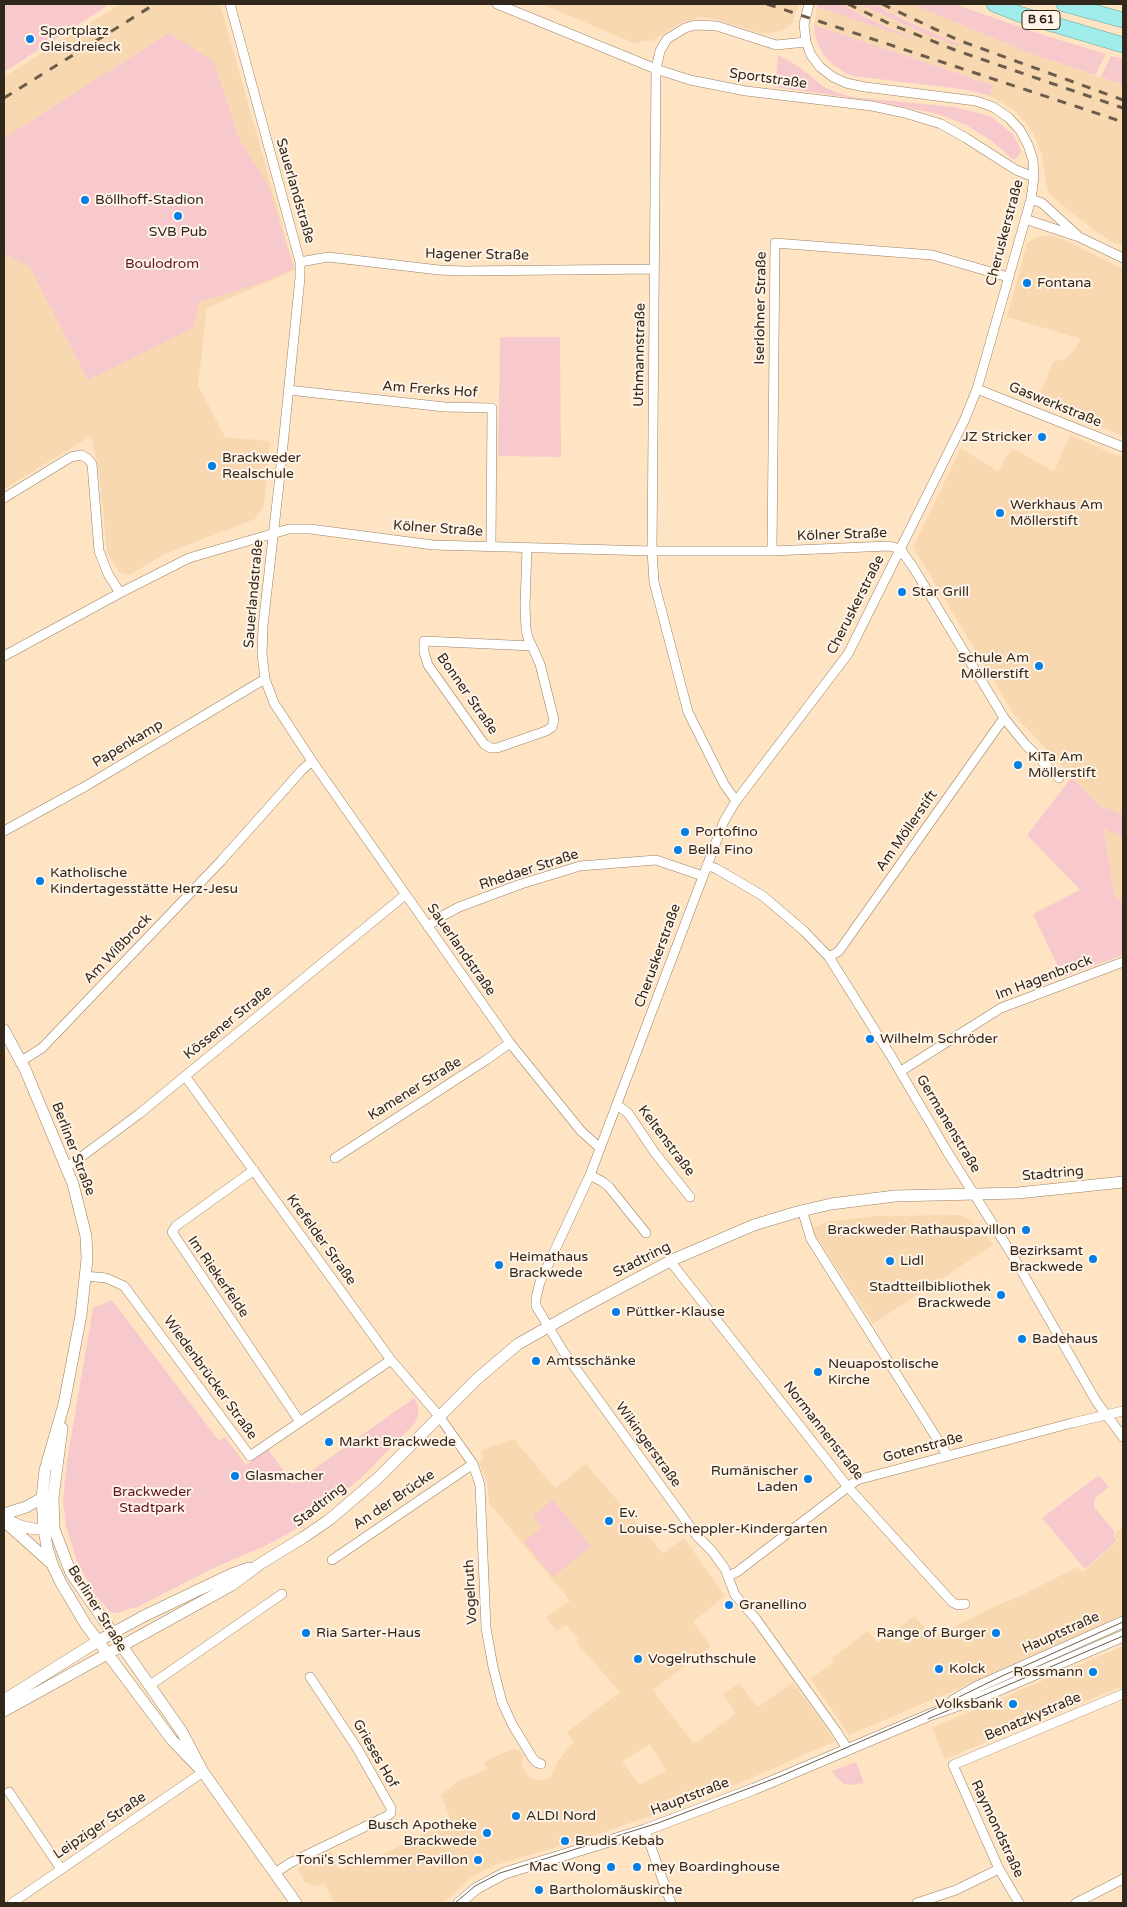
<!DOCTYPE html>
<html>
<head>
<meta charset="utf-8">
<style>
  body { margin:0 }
  #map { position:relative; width:1127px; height:1907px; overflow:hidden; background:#ffe4c3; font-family:"Varela Round",sans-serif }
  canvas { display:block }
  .frame { position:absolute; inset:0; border:5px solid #31271a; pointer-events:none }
</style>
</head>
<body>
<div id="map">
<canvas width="1127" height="1907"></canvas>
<div class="frame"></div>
</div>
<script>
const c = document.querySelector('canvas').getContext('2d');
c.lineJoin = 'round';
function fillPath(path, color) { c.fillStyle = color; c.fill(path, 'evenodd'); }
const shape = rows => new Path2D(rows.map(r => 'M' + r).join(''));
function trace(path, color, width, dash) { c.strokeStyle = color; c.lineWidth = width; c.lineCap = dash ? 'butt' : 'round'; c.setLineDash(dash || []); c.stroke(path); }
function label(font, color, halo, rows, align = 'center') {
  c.font = font + ' "Varela Round",sans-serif'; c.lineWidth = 4; c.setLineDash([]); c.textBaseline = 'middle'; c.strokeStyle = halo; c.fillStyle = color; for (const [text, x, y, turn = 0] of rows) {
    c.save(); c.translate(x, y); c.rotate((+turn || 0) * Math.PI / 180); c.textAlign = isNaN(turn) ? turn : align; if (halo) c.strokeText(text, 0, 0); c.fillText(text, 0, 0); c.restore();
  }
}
fillPath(shape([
  [120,4,220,4,295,270,207,308,198,385,225,437,270,441,264,506,255,519,167,553,129,575,119,572,107,552,99,471,91,436,4,489,4,77],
  [541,4,799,4,792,24,782,31,762,34,715,19,701,17,678,24,652,41,643,41,636,44],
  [841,4,859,4,914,29,959,44,874,4,911,4,1027,52,1123,85,1123,245,1112,242,1095,231,1052,197,1047,189,1042,155,1034,134,1024,121,1012,109,990,96,993,85,814,25,817,7,918,41],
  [1047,235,1061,238,1123,269,1123,436,1037,401,1053,362,1065,359,1074,350,1081,339,1007,317,1027,244,1035,237],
  [1070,435,1123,458,1123,815,1100,806,1015,716,913,547,961,448,998,471,1012,448,1054,471],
  [1104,828,1123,837,1123,902,1115,897],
  [959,1215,971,1220,993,1245,873,1324,811,1228,831,1221,875,1216],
  [514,1439,555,1488,586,1464,663,1553,684,1538,725,1596,693,1622,711,1646,653,1690,694,1744,736,1714,723,1694,739,1683,758,1707,793,1682,835,1741,747,1780,659,1813,575,1842,495,1865,472,1877,443,1903,334,1903,324,1882,318,1887,305,1882,298,1871,300,1867,331,1851,338,1867,342,1869,369,1856,371,1860,451,1821,441,1795,457,1782,487,1769,484,1762,512,1749,520,1751,524,1755,521,1765,531,1778,540,1781,550,1778,559,1760,573,1742,567,1732,620,1692,576,1642,579,1639,566,1625,557,1631,546,1617,570,1601,489,1503,487,1482,478,1462,483,1460,481,1450],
  [650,1744,666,1770,640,1785,622,1762],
  [1123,1527,1123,1615,979,1680,849,1735,811,1679,834,1661,832,1658,868,1631,877,1643,915,1616,933,1638,987,1610,1022,1595,1077,1567,1083,1572,1118,1541,1114,1535],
  [1123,1646,1123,1686,945,1759,932,1728]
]), '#f8d8b1');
fillPath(shape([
  [4,4,105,4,107,6,4,72],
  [818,4,841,4,863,16,926,44,817,7],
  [859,4,874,4,911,23,959,44,958,46,914,29],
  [911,4,955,4,1034,32,1106,54,1095,75,1027,52],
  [814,25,993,85,990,96,968,90,854,76,846,73,833,65,823,54,816,40],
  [169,33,214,62,239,139,268,185,294,269,255,285,199,302,193,328,88,380,30,267,4,254,4,138],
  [778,55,798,66,824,87,838,93,853,97,955,107,990,116,1013,134,1018,144,1021,151,1019,155,1016,159,1012,159,992,141,966,125,938,114,879,102,775,87],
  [1111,56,1123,58,1123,85,1101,77],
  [500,337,560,337,561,457,498,456],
  [1072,777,1100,806,1123,815,1123,837,1104,829,1115,897,1123,902,1123,955,1063,977,1033,914,1080,890,1027,835],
  [112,1300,219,1441,225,1437,246,1465,268,1449,293,1484,414,1398,418,1405,418,1417,415,1423,363,1476,326,1507,293,1531,265,1546,211,1569,134,1609,133,1607,118,1613,111,1613,96,1596,78,1564,66,1526,63,1501,67,1461,93,1308],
  [1099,1475,1109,1487,1095,1498,1094,1507,1115,1532,1113,1535,1117,1541,1085,1569,1042,1518],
  [553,1500,591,1546,553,1577,524,1542,542,1527,533,1516],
  [856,1762,864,1783,853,1785,844,1784,837,1778,832,1771]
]), '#f7c9cd');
const minor = shape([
  [230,4,300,262,300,278,279,484,263,626,262,654,265,679,274,703,312,761,510,1043,581,1131,600,1148],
  [497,4,656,69,690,80,746,91,872,106,905,113,941,124,966,138,1016,170,1034,177],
  [809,4,804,24,806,42,811,55,820,67,833,77,846,83,865,87,976,101,993,107,1009,118,1020,130,1028,145,1033,160,1034,177,1031,199,977,389,964,421,848,654,736,801,724,821,590,1175,540,1282,536,1298,536,1306,563,1351,697,1536,712,1551,725,1569,735,1595,756,1619,836,1731,848,1750],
  [1031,199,1042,203,1077,235],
  [1025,219,1079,237,1123,258],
  [300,262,328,257,439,270,463,271,654,269],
  [977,389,1123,447],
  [288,390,445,407,492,408,491,547],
  [4,498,71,457,81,455,88,459,92,464,99,551,108,574,120,593],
  [527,548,525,606,526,629,528,638,536,655,540,664,554,720,552,727,546,731,497,748,491,748,484,744,428,665,424,652,424,641,532,646],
  [900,549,913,567,1004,718,1025,744,1059,778],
  [772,551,775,243,932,255,1008,277],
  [4,656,120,593,189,558,289,529,310,529,433,545,652,551,772,551,889,546,900,549],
  [736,801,724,784,688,712,654,582,652,551,656,69,660,51,667,39,685,28,695,25,717,26,776,45,806,42],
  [4,831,86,786,265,679],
  [707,865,717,869,763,896,804,931,829,957,891,1056,948,1153,1013,1256,1096,1401,1123,1437],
  [428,927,437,919,459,907,521,884,580,866,656,860,703,876],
  [829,957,839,951,1004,718],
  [20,1062,42,1048,221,861,302,770,312,761],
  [901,1071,1001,1008,1123,962],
  [185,1076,391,1360,439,1416,473,1464,480,1485,486,1628,493,1667,502,1702,512,1724,532,1757,536,1762,541,1764],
  [617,1105,628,1113,655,1153,690,1197],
  [335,1158,486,1060,510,1043],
  [65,1166,73,1163,139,1114,405,895],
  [254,1170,176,1226,172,1232,300,1422],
  [590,1175,603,1182,609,1187,646,1233],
  [802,1210,811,1239,948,1456],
  [670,1261,848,1487,952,1602,958,1605,965,1604],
  [85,1276,106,1278,124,1286,250,1456,391,1360],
  [332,1560,473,1464],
  [728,1576,737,1572,857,1480,1072,1423,1123,1411],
  [149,1686,282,1594],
  [9,1792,61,1869],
  [645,1830,671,1903],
  [275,1873,290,1863,387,1816,391,1813,391,1808,357,1748,310,1677],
  [12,1903,203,1772],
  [917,1903,956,1890,999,1869],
  [1019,1903,999,1869,953,1765,1123,1694],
  [1076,1903,1123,1879]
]);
const tertiary = shape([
  [4,1030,25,1069,73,1184,86,1236,87,1259,81,1315,64,1404,45,1470,42,1498,44,1529,47,1547,52,1564,61,1583,86,1625,172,1740,203,1772],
  [62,1428,53,1498,54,1529,71,1573,182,1732,203,1772,296,1903],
  [4,1514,26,1507,42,1498],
  [8,1520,20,1526,34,1529,50,1529],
  [4,1521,52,1564],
  [4,1700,98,1641,144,1616,232,1574,249,1568],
  [953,1701,977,1687,1123,1622],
  [4,1711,232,1585,260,1564,304,1537,329,1520,377,1479,477,1379,518,1344,580,1309,670,1261,754,1225,797,1212,831,1204,895,1196,1018,1193,1123,1182],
  [459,1903,477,1888,505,1873,645,1830,754,1789,932,1714,982,1697,1123,1636]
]);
const trunk = shape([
  [994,4,1019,14,1123,45],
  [1064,4,1123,20]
]);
trace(minor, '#998163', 10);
trace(tertiary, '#998163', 12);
trace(trunk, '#6aa49e', 16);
trace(minor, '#fff', 9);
trace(tertiary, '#fff', 11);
trace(trunk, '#a0ecea', 15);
trace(shape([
  [928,1719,1123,1636],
  [455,1903,475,1886,500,1873,658,1823,781,1776,924,1714,1002,1676,1123,1622]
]), '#6c5d4a', 1);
trace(shape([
  [767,4,1123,122],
  [848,4,890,24,955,50,1123,108],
  [882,4,958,40,1123,100],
  [4,98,155,4]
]), '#6c5d4a', 3, [9, 9]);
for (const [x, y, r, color] of [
  [30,39,5,"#027ee5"],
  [85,200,5,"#027ee5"],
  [178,216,5,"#027ee5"],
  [1027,283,5,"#027ee5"],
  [1042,437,5,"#027ee5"],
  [212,466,5,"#027ee5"],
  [1000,513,5,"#027ee5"],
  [902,592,5,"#027ee5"],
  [1039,666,5,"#027ee5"],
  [1018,765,5,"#027ee5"],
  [685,832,5,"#027ee5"],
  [678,850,5,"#027ee5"],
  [40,881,5,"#027ee5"],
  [870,1039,5,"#027ee5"],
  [1026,1230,5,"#027ee5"],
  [1093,1259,5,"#027ee5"],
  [890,1261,5,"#027ee5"],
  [499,1265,5,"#027ee5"],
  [1001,1295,5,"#027ee5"],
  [616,1312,5,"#027ee5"],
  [1022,1339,5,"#027ee5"],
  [536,1361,5,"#027ee5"],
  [818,1372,5,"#027ee5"],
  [329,1442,5,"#027ee5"],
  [235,1476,5,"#027ee5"],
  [808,1479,5,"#027ee5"],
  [609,1521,5,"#027ee5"],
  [729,1605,5,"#027ee5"],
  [306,1633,5,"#027ee5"],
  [996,1633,5,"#027ee5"],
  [638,1659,5,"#027ee5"],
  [939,1669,5,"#027ee5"],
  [1093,1672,5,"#027ee5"],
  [1013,1704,5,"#027ee5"],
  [516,1816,5,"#027ee5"],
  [487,1833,5,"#027ee5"],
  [565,1841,5,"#027ee5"],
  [478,1860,5,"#027ee5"],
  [611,1867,5,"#027ee5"],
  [637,1867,5,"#027ee5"],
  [539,1890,5,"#027ee5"]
]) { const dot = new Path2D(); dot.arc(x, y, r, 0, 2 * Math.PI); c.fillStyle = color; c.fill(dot); trace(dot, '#fff4e7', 2); }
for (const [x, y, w] of [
  [1041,20,38]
]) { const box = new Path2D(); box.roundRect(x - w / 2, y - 9.5, w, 19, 4); c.fillStyle = '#fff4e7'; c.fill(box); trace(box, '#31271a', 1); }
label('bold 12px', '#31271a', null, [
  ["B 61",1041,20]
]);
label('14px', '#31271a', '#fff4e7', [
  ["Sportplatz",40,31],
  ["Gleisdreieck",40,47],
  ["Böllhoff-Stadion",95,200],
  ["SVB Pub",178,232,"center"],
  ["Fontana",1037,283],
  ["JZ Stricker",1032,437,"right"],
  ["Brackweder",222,458],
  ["Realschule",222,474],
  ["Werkhaus Am",1010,505],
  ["Möllerstift",1010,521],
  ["Star Grill",912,592],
  ["Schule Am",1029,658,"right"],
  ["Möllerstift",1029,674,"right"],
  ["KiTa Am",1028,757],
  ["Möllerstift",1028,773],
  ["Portofino",695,832],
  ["Bella Fino",688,850],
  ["Katholische",50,873],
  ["Kindertagesstätte Herz-Jesu",50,889],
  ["Wilhelm Schröder",880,1039],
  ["Brackweder Rathauspavillon",1016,1230,"right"],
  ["Bezirksamt",1083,1251,"right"],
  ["Brackwede",1083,1267,"right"],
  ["Heimathaus",509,1257],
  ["Brackwede",509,1273],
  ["Lidl",900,1261],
  ["Stadtteilbibliothek",991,1287,"right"],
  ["Brackwede",991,1303,"right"],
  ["Püttker-Klause",626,1312],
  ["Badehaus",1032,1339],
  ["Amtsschänke",546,1361],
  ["Neuapostolische",828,1364],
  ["Kirche",828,1380],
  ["Markt Brackwede",339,1442],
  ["Rumänischer",798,1471,"right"],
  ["Laden",798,1487,"right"],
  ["Glasmacher",245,1476],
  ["Ev.",619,1513],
  ["Louise-Scheppler-Kindergarten",619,1529],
  ["Granellino",739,1605],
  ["Ria Sarter-Haus",316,1633],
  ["Range of Burger",986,1633,"right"],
  ["Vogelruthschule",648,1659],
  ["Kolck",949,1669],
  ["Rossmann",1083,1672,"right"],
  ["Volksbank",1003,1704,"right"],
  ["ALDI Nord",526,1816],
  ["Busch Apotheke",477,1825,"right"],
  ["Brackwede",477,1841,"right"],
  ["Brudis Kebab",575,1841],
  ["Toni's Schlemmer Pavillon",468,1860,"right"],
  ["Mac Wong",601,1867,"right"],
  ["mey Boardinghouse",647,1867],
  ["Bartholomäuskirche",549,1890]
], 'left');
label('14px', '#31271a', '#fff4e7', [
  ["Sportstraße",768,79,8],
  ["Sauerlandstraße",295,191,74],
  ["Cheruskerstraße",1005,233,-75],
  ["Hagener Straße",477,255,1],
  ["Iserlohner Straße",761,308,-89],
  ["Uthmannstraße",640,355,-89],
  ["Am Frerks Hof",430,390,4],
  ["Gaswerkstraße",1055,405,22],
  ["Kölner Straße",438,529,4],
  ["Kölner Straße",842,535,-2],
  ["Sauerlandstraße",254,594,-85],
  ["Cheruskerstraße",856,605,-63],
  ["Bonner Straße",467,694,55],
  ["Papenkamp",128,744,-31],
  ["Am Möllerstift",907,831,-55],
  ["Rhedaer Straße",529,870,-18],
  ["Am Wißbrock",118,949,-46],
  ["Sauerlandstraße",461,950,55],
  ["Cheruskerstraße",658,956,-70],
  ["Im Hagenbrock",1044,978,-21],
  ["Kössener Straße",228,1023,-39],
  ["Kamener Straße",415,1089,-32],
  ["Germanenstraße",948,1124,59],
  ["Keltenstraße",666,1141,53],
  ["Berliner Straße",73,1149,69],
  ["Stadtring",1053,1174,-5],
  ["Krefelder Straße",321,1240,54],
  ["Stadtring",642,1260,-27],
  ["Im Riekerfelde",218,1277,55],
  ["Wiedenbrücker Straße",210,1378,54],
  ["Normannenstraße",823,1431,52],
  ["Wikingerstraße",648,1445,54],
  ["Gotenstraße",923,1448,-15],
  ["An der Brücke",394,1500,-34],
  ["Stadtring",320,1505,-38],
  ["Vogelruth",471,1592,-93],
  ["Berliner Straße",97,1609,58],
  ["Hauptstraße",1061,1633,-24],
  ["Benatzkystraße",1033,1717,-23],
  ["Grieses Hof",375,1754,60],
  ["Hauptstraße",690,1797,-21],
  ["Leipziger Straße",100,1826,-34],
  ["Raymondstraße",997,1829,65]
]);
label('14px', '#601325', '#fff4e7', [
  ["Boulodrom",162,264],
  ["Brackweder",152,1492],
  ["Stadtpark",152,1508]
]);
</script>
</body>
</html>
